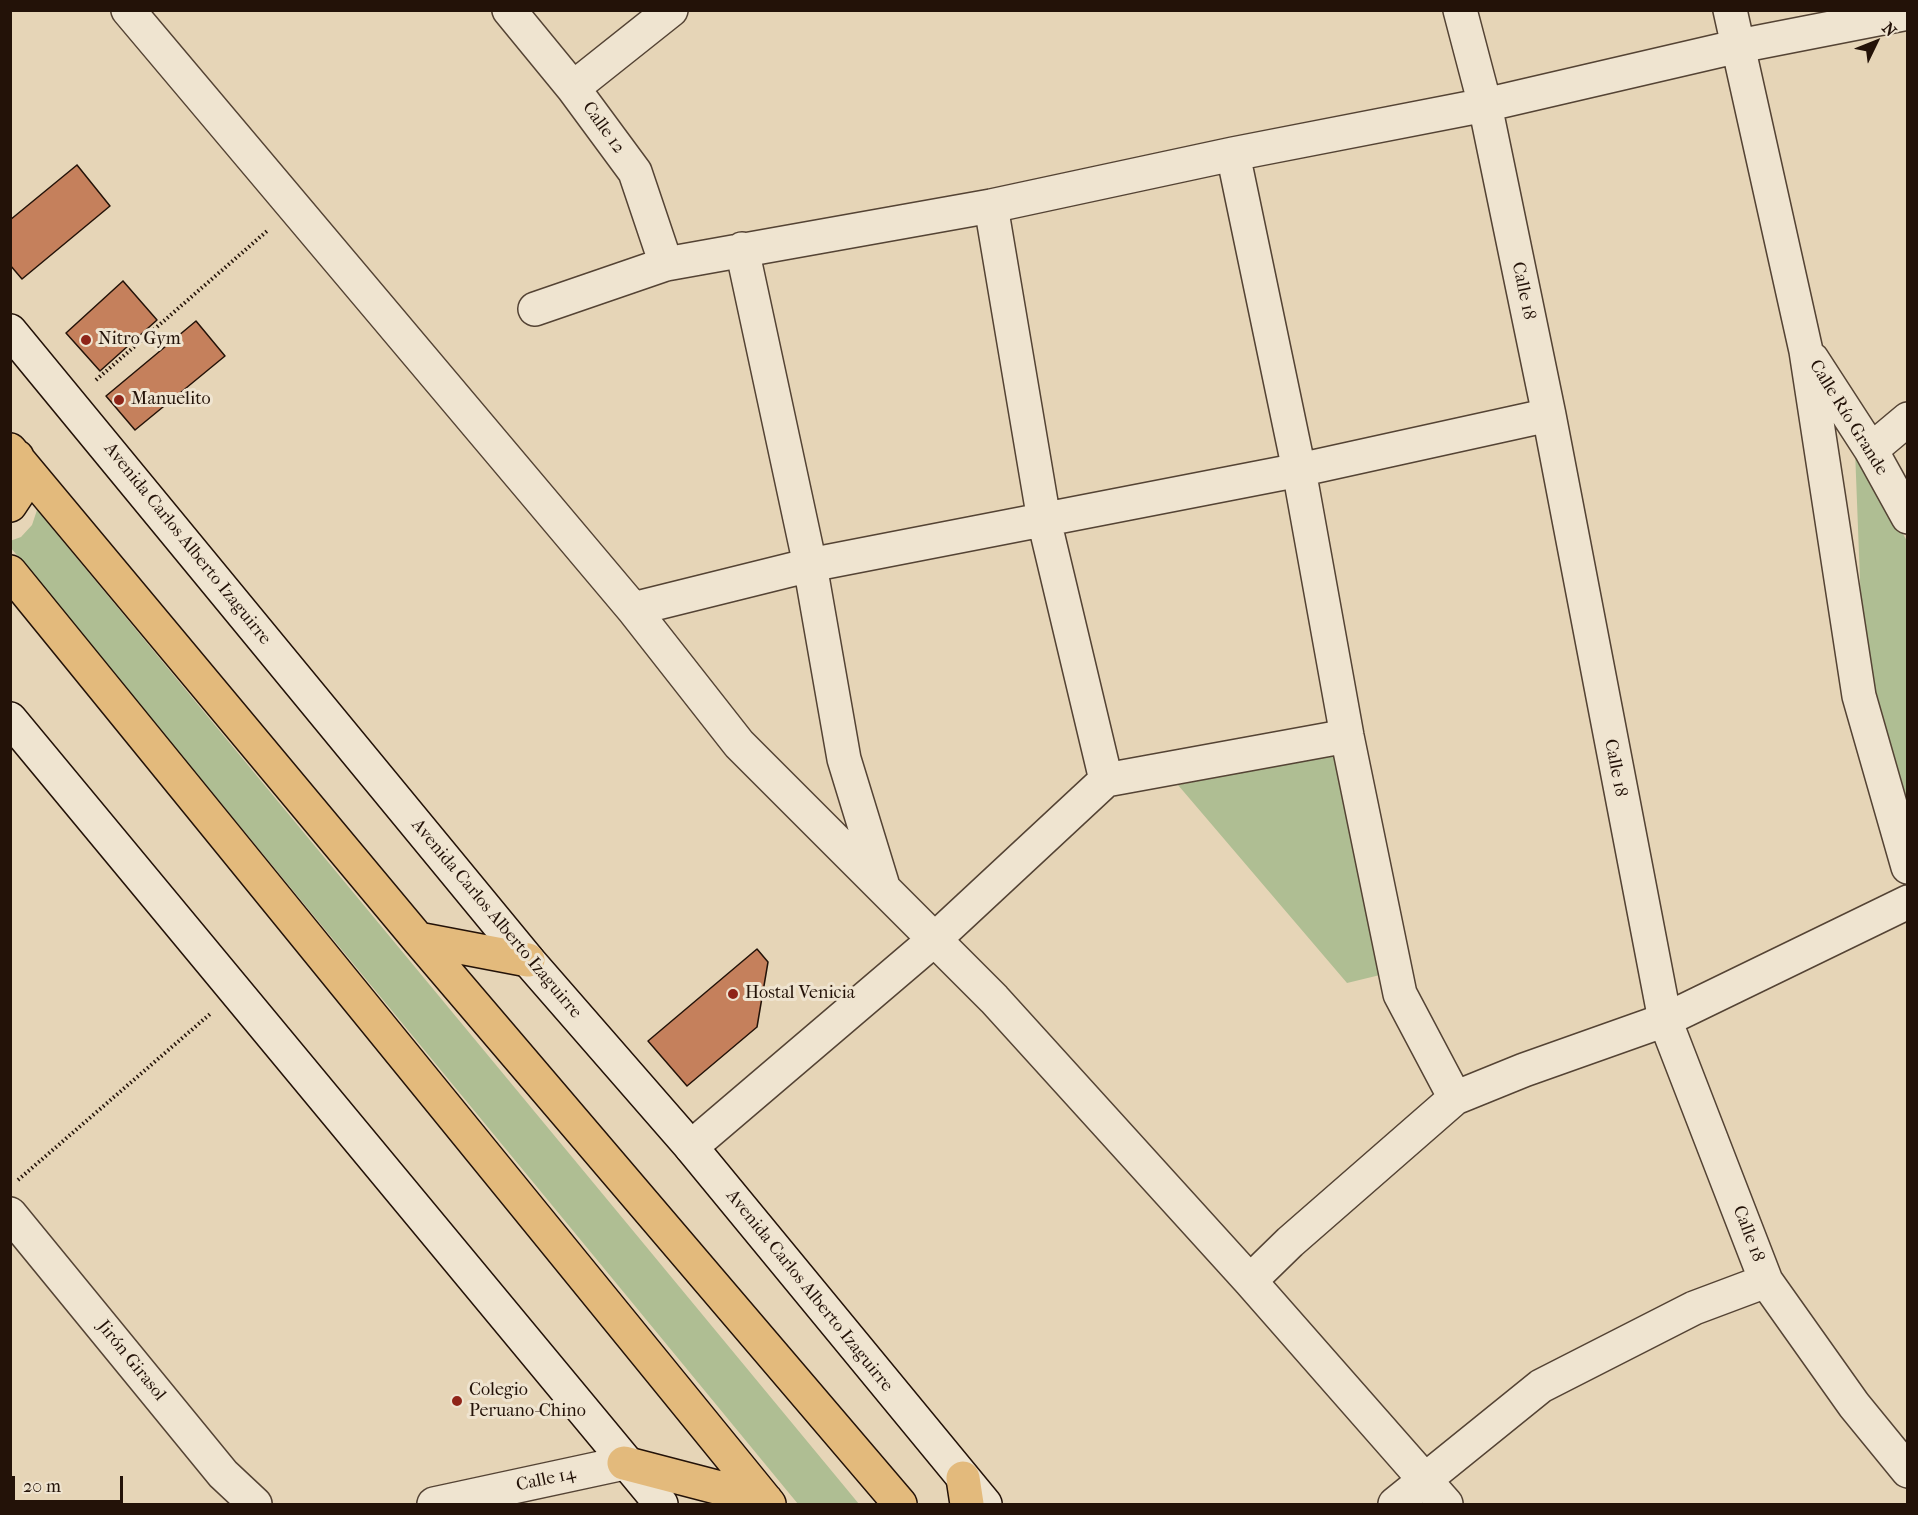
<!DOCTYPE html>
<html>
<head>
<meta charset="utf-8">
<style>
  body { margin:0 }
  #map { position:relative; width:1918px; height:1515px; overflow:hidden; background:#e6d5b7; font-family:"IM FELL French Canon",serif }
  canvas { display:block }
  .frame { position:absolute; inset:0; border:12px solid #231208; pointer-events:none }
  .north { position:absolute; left:1846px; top:12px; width:60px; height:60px; -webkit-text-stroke:4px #efe4d0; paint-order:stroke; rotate:47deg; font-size:16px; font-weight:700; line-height:24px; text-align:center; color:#231208 }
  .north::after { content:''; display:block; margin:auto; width:21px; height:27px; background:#231208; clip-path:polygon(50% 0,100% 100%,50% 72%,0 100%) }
  .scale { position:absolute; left:12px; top:1476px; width:111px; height:27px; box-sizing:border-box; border:3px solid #231208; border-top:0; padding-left:8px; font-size:18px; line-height:21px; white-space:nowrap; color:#231208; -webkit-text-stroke:4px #efe4d0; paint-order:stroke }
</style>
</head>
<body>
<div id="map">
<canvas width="1918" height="1515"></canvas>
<div class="frame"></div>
<div class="north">N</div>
<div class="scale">20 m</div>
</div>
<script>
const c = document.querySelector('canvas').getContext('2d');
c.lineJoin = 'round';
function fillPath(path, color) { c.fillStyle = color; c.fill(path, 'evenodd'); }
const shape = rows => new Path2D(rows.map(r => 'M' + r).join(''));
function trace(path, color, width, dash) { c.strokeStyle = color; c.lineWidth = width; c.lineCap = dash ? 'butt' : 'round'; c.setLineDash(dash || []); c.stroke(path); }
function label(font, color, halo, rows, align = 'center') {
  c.font = font + ' "IM FELL French Canon",serif'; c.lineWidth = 6; c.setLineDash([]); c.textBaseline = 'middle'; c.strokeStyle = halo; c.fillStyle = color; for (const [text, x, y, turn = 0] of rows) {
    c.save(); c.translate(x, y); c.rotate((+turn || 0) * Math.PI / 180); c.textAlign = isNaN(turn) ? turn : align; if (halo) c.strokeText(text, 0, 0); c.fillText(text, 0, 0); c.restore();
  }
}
fillPath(shape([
  [1855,450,1907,541,1907,803,1874,697,1861,606],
  [37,510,859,1504,798,1504,11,548,10,541,21,537,32,525],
  [1340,752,1380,975,1347,983,1178,785]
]), '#afbe93');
const building = shape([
  [77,165,110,206,22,279,10,265,10,220,77,165],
  [123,281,157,320,100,371,66,333,123,281],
  [196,321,225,356,135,430,106,396,196,321],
  [757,949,768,962,757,1027,687,1086,648,1041,757,949]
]);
fillPath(building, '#c5805c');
trace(building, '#231208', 1.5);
const street = shape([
  [128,10,633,609,739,744,994,999,1250,1281,1446,1504],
  [509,10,573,88,635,172,666,264],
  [1460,10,1485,105,1549,415,1665,1020,1766,1281,1854,1405,1908,1471],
  [1730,10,1806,351,1859,696,1908,867],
  [573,88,671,10],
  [1233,154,1299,470,1347,736,1400,994,1455,1098],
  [991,206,1044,520,1106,780],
  [742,249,810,565,844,759,882,883],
  [535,309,666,264,991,206,1233,154,1485,105,1739,46,1908,13],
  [1812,359,1871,450,1908,517],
  [1871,450,1908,419],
  [633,609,810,565,1299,470,1549,415],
  [691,1147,935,939,1106,780,1347,736],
  [10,1214,223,1474,255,1504],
  [1250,1281,1290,1242,1455,1098,1524,1070,1665,1020,1908,902],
  [434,1504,624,1463],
  [1395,1504,1541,1386,1694,1308,1766,1281]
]);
const secondary = shape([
  [10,331,528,960,691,1147,985,1504],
  [10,719,661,1504]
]);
const primary = shape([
  [10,450,418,939,900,1504],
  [10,505,18,493,21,478,17,457],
  [10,572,769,1504],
  [418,939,528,960],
  [624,1463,766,1500],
  [963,1478,967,1504]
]);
trace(street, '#544334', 36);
trace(secondary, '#231208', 36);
trace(primary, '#231208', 36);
trace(shape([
  [96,380,267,231],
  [18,1180,210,1014]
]), '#231208', 4, [1.5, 3]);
trace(street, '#efe4d0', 33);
trace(secondary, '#efe4d0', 33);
trace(primary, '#e3ba7c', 33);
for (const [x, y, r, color] of [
  [86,340,6,"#8f2418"],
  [119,400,6,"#8f2418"],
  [733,994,6,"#8f2418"],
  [457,1401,6,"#8f2418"]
]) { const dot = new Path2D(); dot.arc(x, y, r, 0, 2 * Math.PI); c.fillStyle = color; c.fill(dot); trace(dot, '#efe4d0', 2); }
label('18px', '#231208', '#efe4d0', [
  ["Calle 12",603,128,54],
  ["Calle 18",1523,291,78],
  ["Calle Río Grande",1848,418,58],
  ["Avenida Carlos Alberto Izaguirre",187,544,51],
  ["Calle 18",1615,768,79],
  ["Avenida Carlos Alberto Izaguirre",496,919,50],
  ["Calle 18",1748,1234,69],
  ["Avenida Carlos Alberto Izaguirre",809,1291,51],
  ["Jirón Girasol",131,1361,51],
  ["Calle 14",546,1480,-12]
]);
label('18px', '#231208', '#efe4d0', [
  ["Nitro Gym",98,340],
  ["Manuelito",131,400],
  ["Hostal Venicia",745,994],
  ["Colegio",469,1391],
  ["Peruano-Chino",469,1412]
], 'left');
</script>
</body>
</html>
